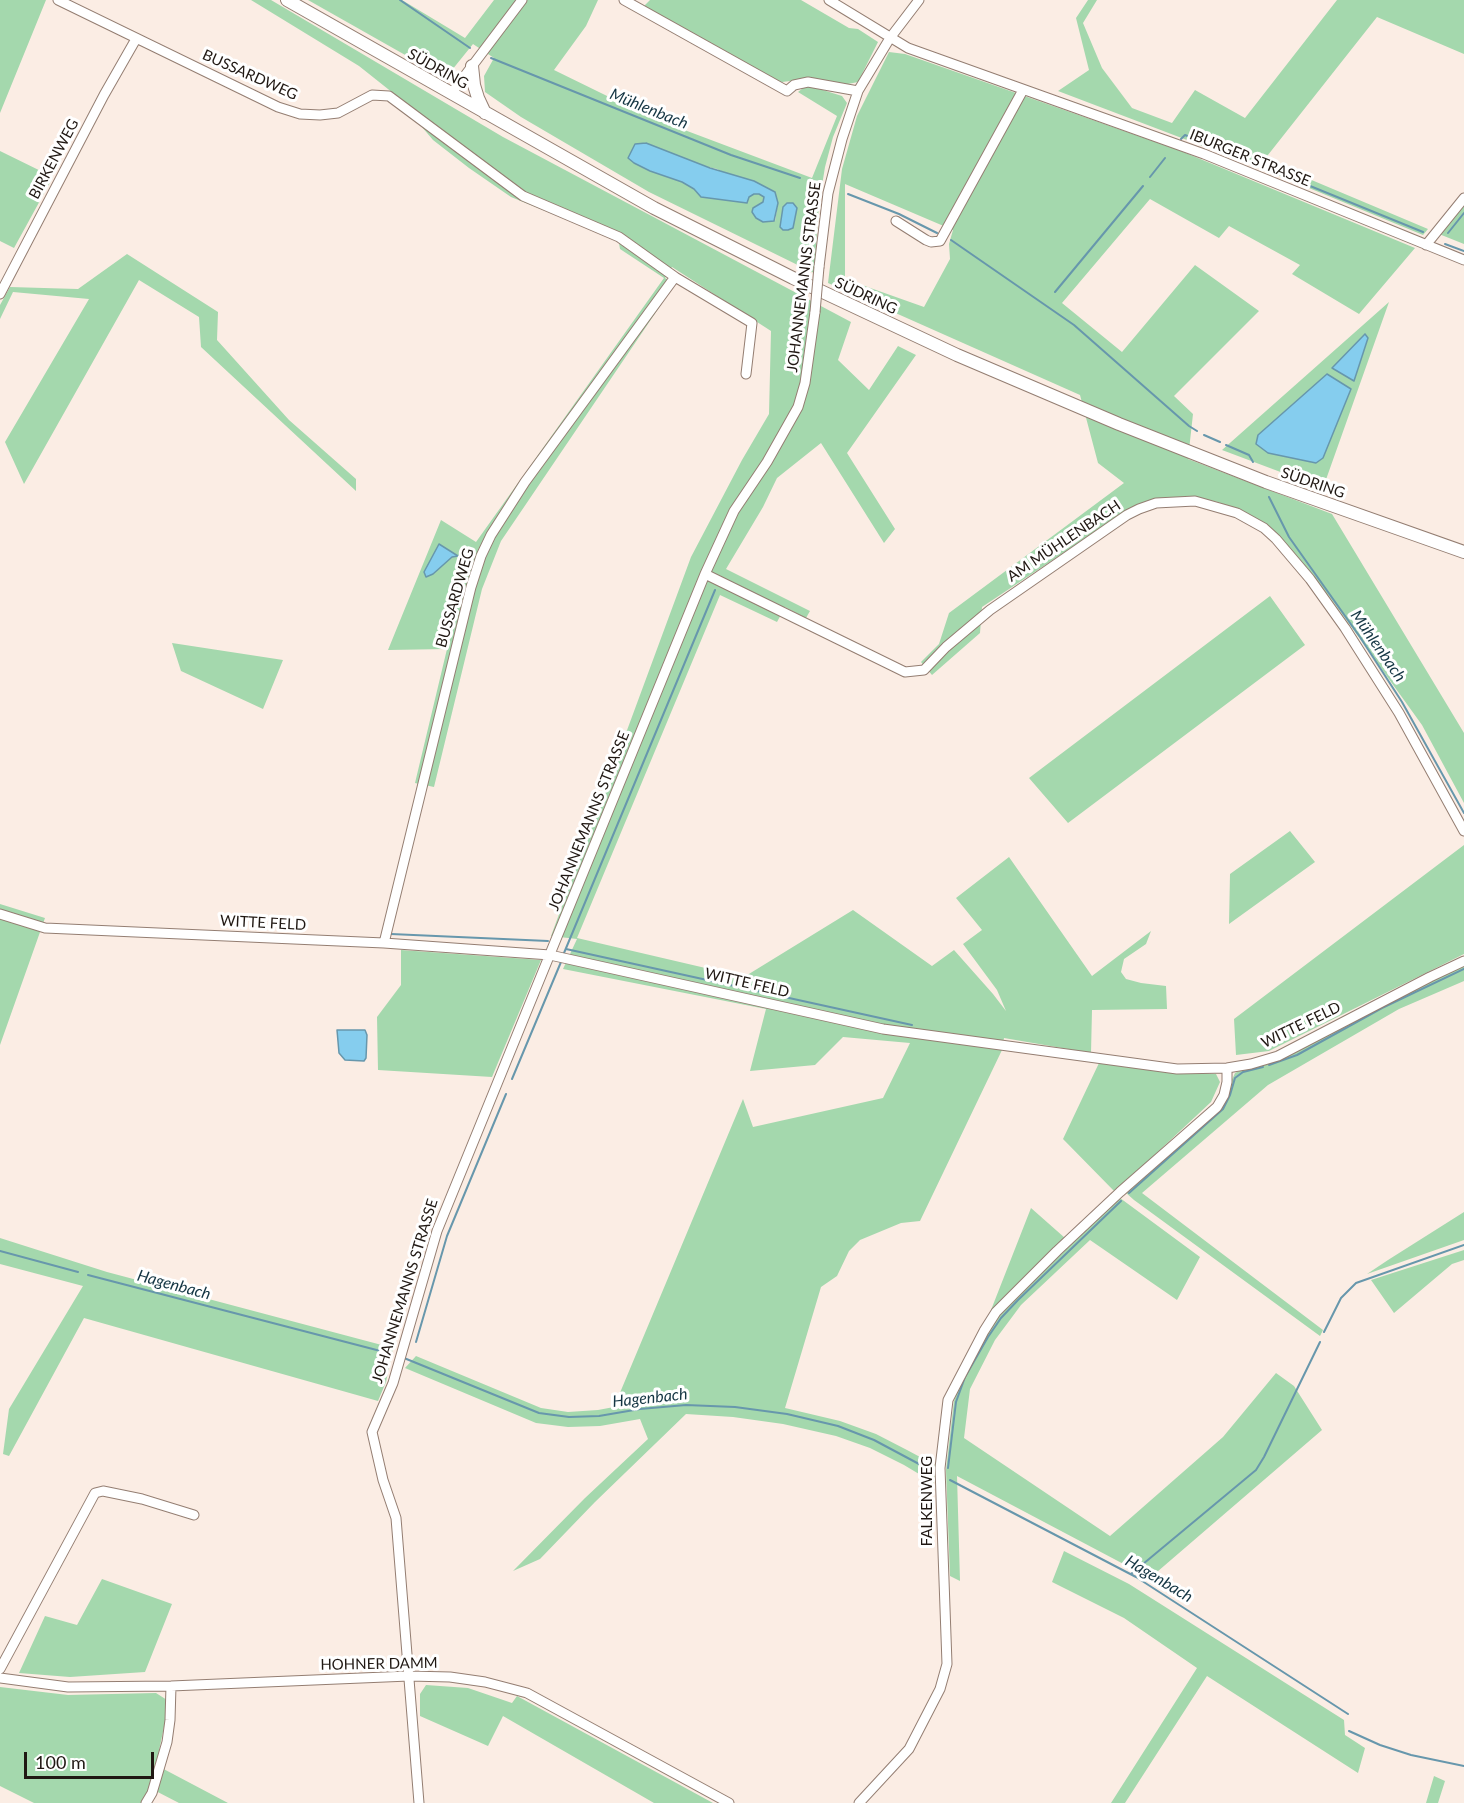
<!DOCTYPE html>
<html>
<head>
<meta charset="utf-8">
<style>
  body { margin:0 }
  #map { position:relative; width:1464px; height:1803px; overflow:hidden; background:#fbede4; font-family:Lato,sans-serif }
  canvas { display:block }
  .scale { position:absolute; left:24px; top:1752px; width:130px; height:27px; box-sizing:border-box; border:3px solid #201813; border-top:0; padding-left:8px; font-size:18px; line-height:21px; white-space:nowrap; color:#201813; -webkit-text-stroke:4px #fff; paint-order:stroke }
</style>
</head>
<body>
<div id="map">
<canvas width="1464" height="1803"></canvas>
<div class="scale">100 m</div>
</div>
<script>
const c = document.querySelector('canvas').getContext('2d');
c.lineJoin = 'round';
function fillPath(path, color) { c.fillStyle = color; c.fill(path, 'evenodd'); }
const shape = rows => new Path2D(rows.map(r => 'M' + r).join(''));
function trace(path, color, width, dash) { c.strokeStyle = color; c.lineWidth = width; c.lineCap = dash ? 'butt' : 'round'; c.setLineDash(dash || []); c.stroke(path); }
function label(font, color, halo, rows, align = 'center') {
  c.font = font + ' Lato,sans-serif'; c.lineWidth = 6; c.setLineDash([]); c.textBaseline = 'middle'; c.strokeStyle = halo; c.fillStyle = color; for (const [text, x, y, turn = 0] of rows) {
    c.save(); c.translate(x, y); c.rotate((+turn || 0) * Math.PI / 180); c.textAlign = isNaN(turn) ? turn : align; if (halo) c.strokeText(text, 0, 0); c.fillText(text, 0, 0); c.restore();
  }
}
fillPath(shape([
  [0,0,46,0,0,113],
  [251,0,271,0,503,137,851,322,838,360,869,390,898,346,916,355,847,453,895,529,884,543,821,443,777,478,763,507,726,569,810,611,806,618,785,607,777,622,720,595,577,938,744,977,853,910,932,966,954,950,993,994,1006,1011,997,990,963,944,982,930,956,898,1009,857,1092,976,1151,931,1146,944,1124,959,1121,972,1126,979,1141,983,1166,986,1167,1009,1092,1010,1091,1053,1004,1038,1002,1050,920,1221,901,1223,860,1240,849,1251,837,1276,821,1287,785,1408,840,1421,876,1434,907,1450,935,1465,934,1483,904,1465,870,1448,836,1436,783,1424,733,1417,686,1414,595,1502,540,1559,513,1571,585,1498,648,1439,640,1419,600,1426,568,1427,536,1423,405,1368,416,1356,541,1408,568,1412,598,1410,614,1407,743,1099,753,1127,883,1098,910,1043,843,1037,815,1065,750,1071,766,1009,563,969,577,939,551,936,691,557,742,460,769,414,771,331,672,267,665,278,675,284,501,541,482,589,434,787,415,783,447,649,388,650,441,520,476,542,664,278,620,249,617,232,575,214,570,221,511,197,469,168,433,140,393,93,359,66],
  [308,0,402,0,465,38,494,0,598,0,586,26,554,70,650,117,812,178,837,116,798,92,807,85,842,96,847,103,833,137,825,167,819,204,814,273,649,192,521,117,485,92,484,76,494,58,473,44,452,70,443,74,437,73],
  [703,166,717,169,778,203,775,221,753,208,763,202,764,197,758,193,754,194,749,197,702,197,694,189,682,182,650,171],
  [650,0,801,0,849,28,858,29,878,42,858,82,843,85,815,78,782,82,774,80,644,6],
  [1088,0,1097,0,1083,23,1102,68,1132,108,1172,123,1195,90,1245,118,1337,0,1464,0,1464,54,1377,17,1264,160,1428,229,1423,235,1258,167,1058,91,1089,70,1076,18],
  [889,52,905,54,1181,151,1415,248,1359,314,1292,274,1300,265,1229,226,1219,238,1150,199,1062,303,1122,352,1195,265,1259,311,1174,396,1193,414,1188,459,1332,514,1464,733,1464,803,1422,725,1329,596,1302,564,1263,522,1218,502,1194,498,1125,512,982,607,980,633,932,675,921,662,939,644,949,613,1124,483,1098,463,1080,395,828,283,842,169,857,116],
  [845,184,953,230,949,244,950,259,924,307,845,279],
  [0,151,53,177,14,248,0,241],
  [1464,204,1464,244,1439,234],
  [127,254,218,312,217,340,289,420,356,479,356,491,201,347,199,317,139,280,24,484,5,442,89,299,13,292,0,319,0,305,10,287,78,289],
  [1389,302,1323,488,1222,450],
  [1327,374,1316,463,1268,453],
  [1270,596,1305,645,1068,823,1029,778],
  [172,643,283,660,263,709,181,671],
  [1290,831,1315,862,1229,924,1230,874],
  [1464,845,1464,954,1269,1051,1236,1055,1234,1019],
  [0,904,45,918,0,1045],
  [401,950,541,960,492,1077,378,1070,377,1017,401,985],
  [1464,966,1464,981,1399,1009,1268,1085,1142,1193,1323,1330,1320,1336,1134,1200,1125,1192,1219,1108,1235,1073],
  [1099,1063,1176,1072,1216,1074,1220,1082,1211,1102,1115,1192,1063,1139],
  [1120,1198,1200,1257,1177,1300,1090,1240,1021,1305,995,1340,970,1389,964,1438,1110,1536,1223,1437,1276,1373,1294,1386,1322,1430,1150,1578,957,1476,960,1581,950,1576,946,1470,954,1401,963,1376,986,1336,999,1316,1015,1298],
  [1031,1208,1065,1238,991,1310],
  [1464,1212,1464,1240,1367,1274,1388,1260],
  [0,1238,107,1272,393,1348,386,1382,378,1401,84,1318,9,1456,3,1454,9,1409,83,1286,0,1264],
  [1464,1250,1464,1260,1452,1264,1394,1313,1371,1280],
  [1064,1551,1129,1584,1344,1720,1345,1735,1365,1748,1358,1773,1207,1676,1125,1803,1111,1803,1197,1668,1124,1618,1052,1582],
  [102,1579,172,1604,145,1672,70,1677,19,1673,45,1616,77,1625],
  [426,1685,468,1688,512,1703,517,1696,713,1803,654,1803,503,1716,488,1746,420,1716,420,1694],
  [0,1687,68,1695,156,1693,167,1700,165,1722,156,1765,228,1803,179,1803,150,1788,141,1803,34,1803,0,1786],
  [1434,1776,1445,1781,1438,1803,1426,1803]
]), '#a4d8ad');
const water = shape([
  [646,143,710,168,754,181,775,192,778,203,774,221,763,222,756,218,752,212,753,208,763,202,764,197,759,194,754,194,749,197,747,203,701,197,694,189,682,182,650,171,634,163,628,158,635,144,646,143],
  [787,203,793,203,797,208,793,228,788,230,783,230,780,227,783,207,787,203],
  [1365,334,1368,338,1354,381,1332,368,1365,334],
  [1327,374,1351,389,1323,458,1316,463,1268,453,1256,444,1258,435,1327,374],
  [439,544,458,556,452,557,433,574,426,577,424,572,439,544],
  [337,1030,365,1030,367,1035,366,1058,364,1061,345,1060,339,1053,337,1030]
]);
fillPath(water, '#85cdee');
trace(water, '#6797ac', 1.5);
trace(shape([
  [400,0,470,48],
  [491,58,731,155,800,178],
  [1181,139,1185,135,1423,232],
  [1150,177,1165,158],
  [848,194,899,214,937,233],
  [1448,233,1464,213],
  [951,240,1074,325,1189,426,1197,431],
  [1445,244,1464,251],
  [1055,292,1143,186],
  [1204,435,1220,442],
  [1226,445,1249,455,1253,462],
  [1269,497,1289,537,1360,637,1402,702,1464,813],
  [391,934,548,941],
  [566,949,912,1025],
  [564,953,715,590],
  [1269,1065,1297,1055,1382,1008,1464,969],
  [512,1079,561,962],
  [1129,1193,1223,1109,1230,1095,1235,1078,1243,1072,1263,1067],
  [0,1251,78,1272],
  [88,1275,392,1354],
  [1324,1332,1341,1298,1356,1283,1464,1245],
  [416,1342,447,1236,506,1094],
  [404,1358,539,1413,569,1417,599,1416,640,1409,686,1405,735,1407,787,1414,838,1426,874,1440,934,1472],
  [948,1468,956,1402,965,1377,988,1337,1001,1318,1018,1300,1121,1201],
  [950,1480,1136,1577,1348,1714],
  [1131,1574,1256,1470,1264,1457,1320,1342],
  [1349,1731,1380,1745,1411,1755,1464,1766]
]), '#6797ac', 2);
const street = shape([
  [58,0,278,107,300,114,320,115,338,113,372,95,389,96,523,196,619,237,675,277,525,482,491,535,481,556,471,587,384,943],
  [624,0,787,91,794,85,808,82,858,91],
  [829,0,908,48,1204,154,1464,260],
  [451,94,522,0],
  [896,221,926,240,931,242,940,241,1023,90],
  [1426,245,1464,198],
  [819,267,828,193,842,139,858,91,890,38,919,0],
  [675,277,752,323,746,374],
  [0,294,104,95,136,39],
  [705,574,905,672,924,670,946,647,990,610,1127,515,1139,509,1156,503,1195,501,1237,513,1264,528,1276,539,1310,579,1345,628,1399,713,1464,831],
  [0,914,45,928,384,943,550,955,883,1029,1177,1069,1227,1068,1251,1064,1278,1056,1430,977,1464,961],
  [0,1669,95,1493,103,1491,142,1499,194,1515],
  [0,1678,68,1687,171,1686,409,1676,450,1677,485,1682,527,1693,729,1803],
  [146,1803,152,1793,167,1742,170,1720,171,1686],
  [419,1803,396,1518,383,1480,372,1432,393,1383,437,1231,705,574,734,511,767,462,798,407,805,383,815,312],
  [859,1803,909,1749,940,1689,947,1664,940,1468,948,1400,984,1331,996,1312,1057,1251,1120,1192,1217,1107,1224,1095,1227,1082,1227,1068]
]);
const secondary = shape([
  [287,0,654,208,793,278,957,355,1119,424,1266,482,1464,552],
  [472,66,474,85,478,98,485,113]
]);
trace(street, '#947e72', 11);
trace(secondary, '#947e72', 14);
trace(street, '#fff', 9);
trace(secondary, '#fff', 12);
const streetBridge = shape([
  [815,312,819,267]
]);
trace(streetBridge, '#947e72', 11, []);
trace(streetBridge, '#fff', 9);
label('15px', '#201813', '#fff', [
  ["SÜDRING",438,69,29],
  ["BUSSARDWEG",250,75,24],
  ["IBURGER STRASSE",1250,158,22],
  ["BIRKENWEG",54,159,-62],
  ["JOHANNEMANNS STRASSE",804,277,-83],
  ["SÜDRING",866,296,25],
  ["SÜDRING",1313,483,19],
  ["AM MÜHLENBACH",1064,541,-34],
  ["BUSSARDWEG",455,598,-74],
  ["JOHANNEMANNS STRASSE",589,821,-68],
  ["WITTE FELD",263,923,3],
  ["WITTE FELD",747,983,13],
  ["WITTE FELD",1301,1025,-26],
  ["JOHANNEMANNS STRASSE",405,1291,-73],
  ["FALKENWEG",927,1501,-90],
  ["HOHNER DAMM",379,1664,-1]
]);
label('italic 16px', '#143543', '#fff', [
  ["Mühlenbach",649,109,22],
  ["Mühlenbach",1378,646,55],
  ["Hagenbach",174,1285,15],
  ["Hagenbach",650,1398,-6],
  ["Hagenbach",1159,1579,31]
]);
</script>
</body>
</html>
